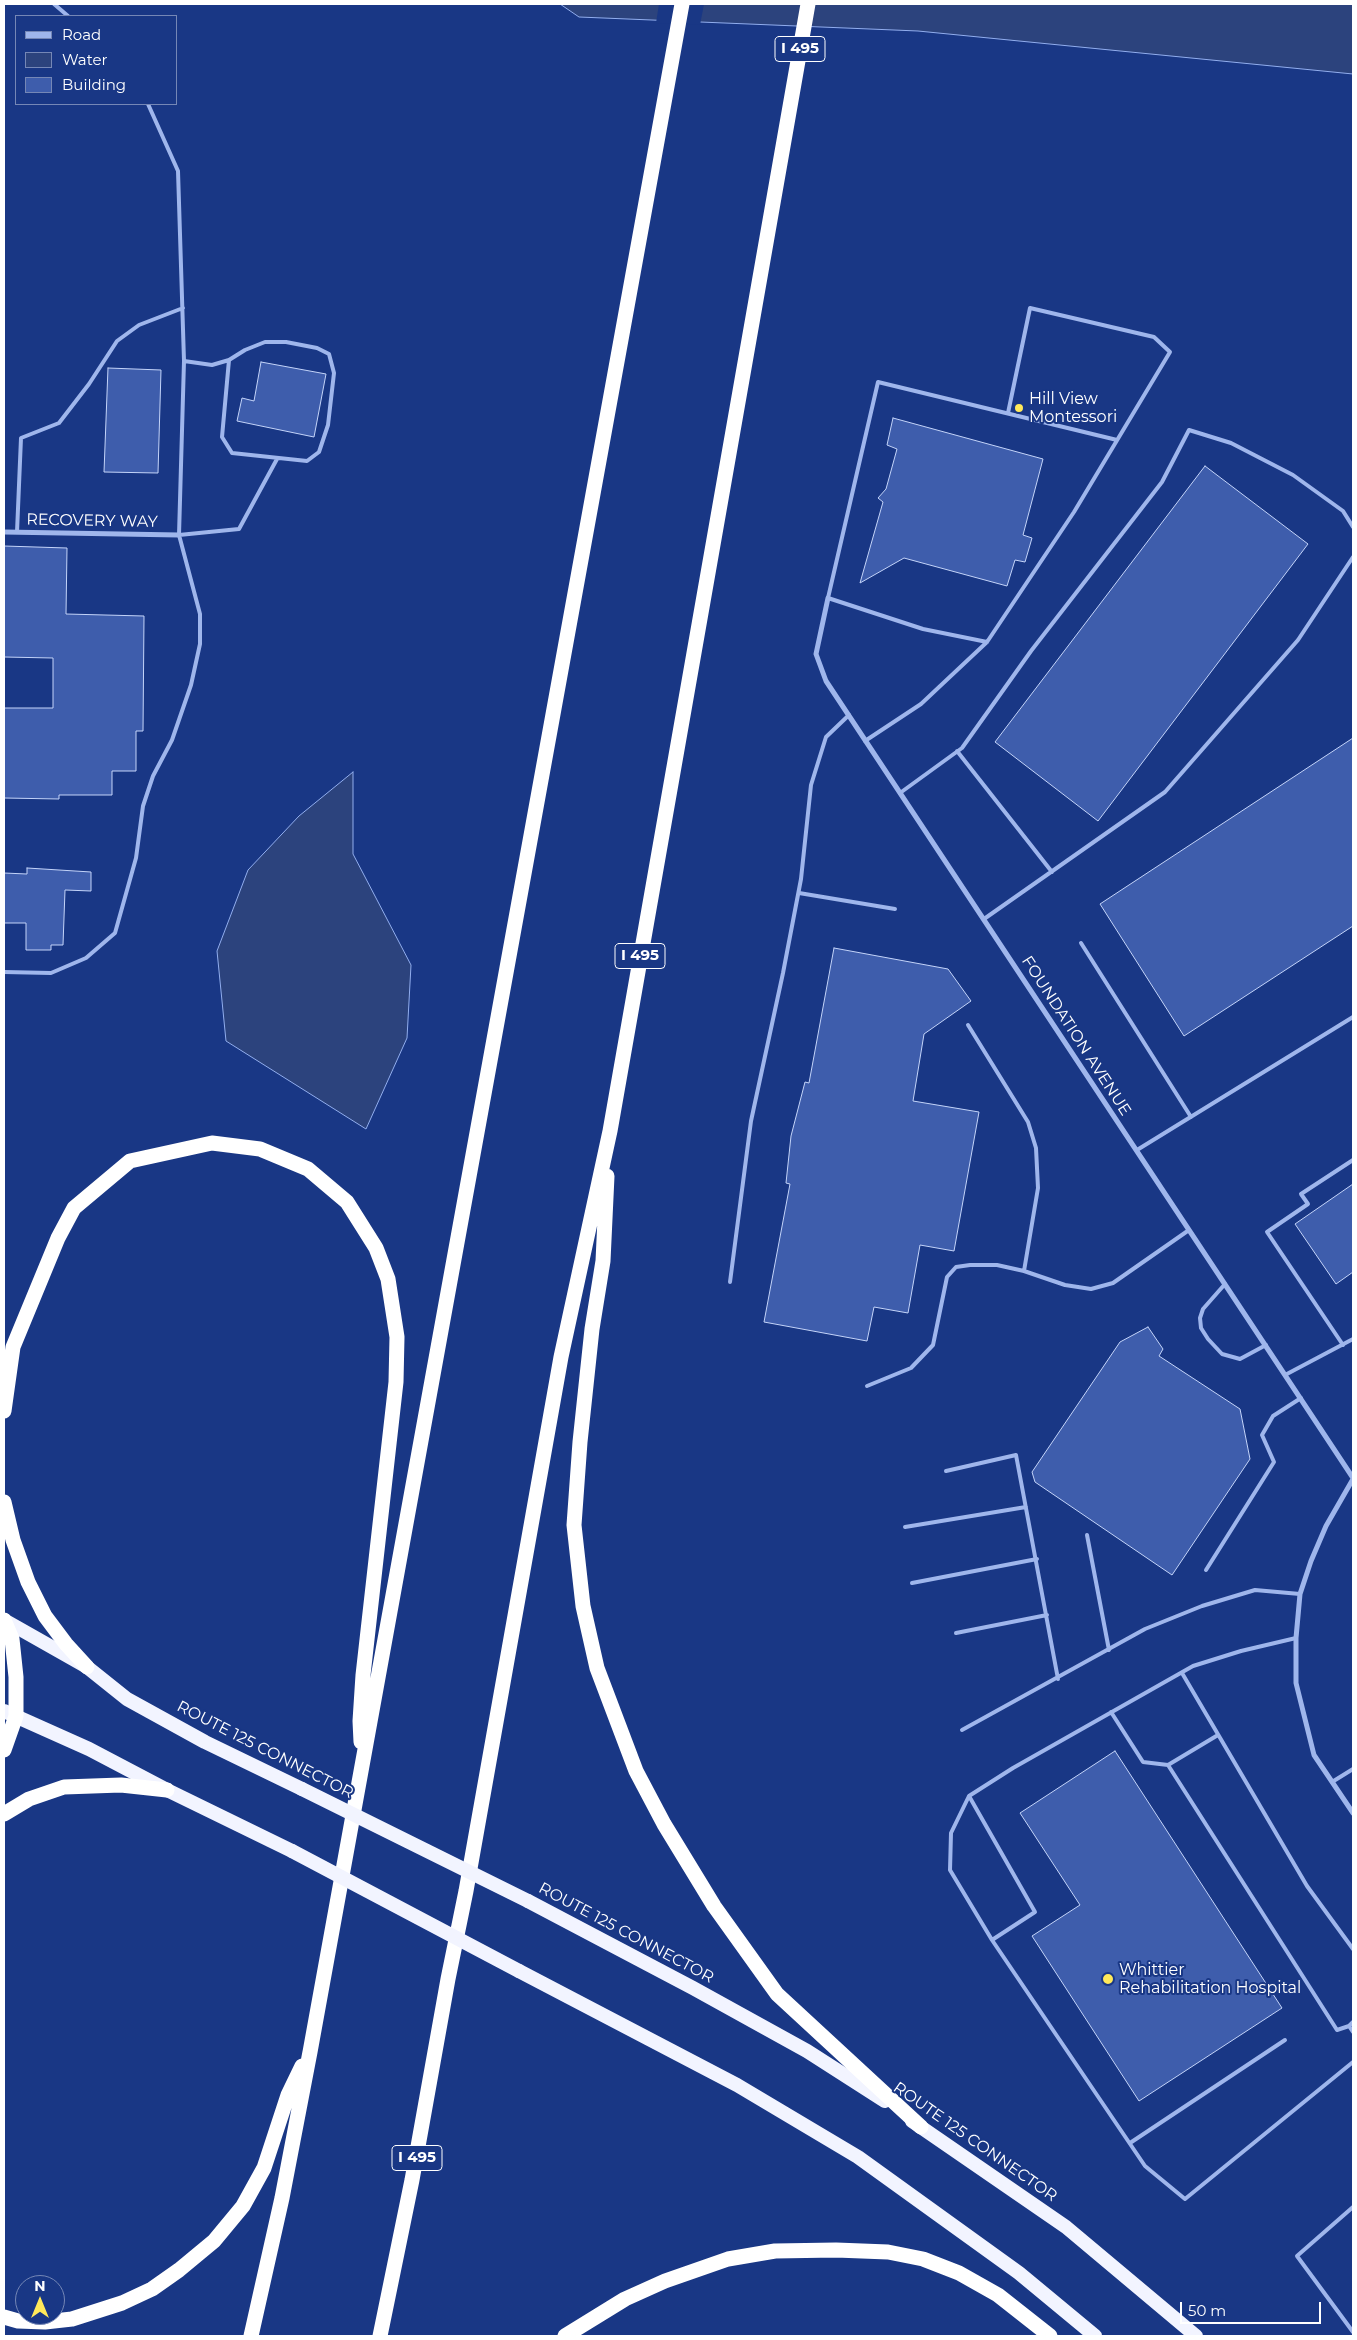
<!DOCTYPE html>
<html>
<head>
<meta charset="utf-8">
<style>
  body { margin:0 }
  #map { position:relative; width:1357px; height:2340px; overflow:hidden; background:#193785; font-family:Montserrat,sans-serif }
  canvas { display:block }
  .frame { position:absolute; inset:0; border:5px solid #fff; pointer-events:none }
  .legend { position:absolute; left:15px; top:15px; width:162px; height:90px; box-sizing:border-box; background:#193785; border:1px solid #7587b6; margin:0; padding:6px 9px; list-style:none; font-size:15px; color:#fff }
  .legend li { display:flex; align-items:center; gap:10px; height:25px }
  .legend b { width:25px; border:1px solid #7587b6 }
  .north { position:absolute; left:15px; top:2275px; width:50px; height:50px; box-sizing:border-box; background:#193785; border:1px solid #7587b6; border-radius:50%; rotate:0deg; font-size:14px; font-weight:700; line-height:20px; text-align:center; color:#fff }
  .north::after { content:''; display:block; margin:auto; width:18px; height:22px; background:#ffe95a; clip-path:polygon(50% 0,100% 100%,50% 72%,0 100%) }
  .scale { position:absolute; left:1180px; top:2302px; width:141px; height:22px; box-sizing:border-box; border:2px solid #fff; border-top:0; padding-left:6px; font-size:15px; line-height:18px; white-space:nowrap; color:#fff; -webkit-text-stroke:4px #193785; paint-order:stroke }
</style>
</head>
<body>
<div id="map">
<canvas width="1357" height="2340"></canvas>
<div class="frame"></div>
<ul class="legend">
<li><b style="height:6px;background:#9fb6ec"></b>Road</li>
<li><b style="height:14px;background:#2c437d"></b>Water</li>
<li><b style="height:14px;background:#3e5dac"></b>Building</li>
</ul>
<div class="north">N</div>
<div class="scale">50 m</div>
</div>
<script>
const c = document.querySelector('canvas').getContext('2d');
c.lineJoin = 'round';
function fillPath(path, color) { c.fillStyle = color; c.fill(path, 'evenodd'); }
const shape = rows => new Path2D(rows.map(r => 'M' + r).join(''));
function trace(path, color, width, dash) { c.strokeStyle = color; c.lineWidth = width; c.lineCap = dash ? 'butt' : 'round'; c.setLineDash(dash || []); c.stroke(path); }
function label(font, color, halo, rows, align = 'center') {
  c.font = font + ' Montserrat,sans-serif'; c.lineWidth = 4; c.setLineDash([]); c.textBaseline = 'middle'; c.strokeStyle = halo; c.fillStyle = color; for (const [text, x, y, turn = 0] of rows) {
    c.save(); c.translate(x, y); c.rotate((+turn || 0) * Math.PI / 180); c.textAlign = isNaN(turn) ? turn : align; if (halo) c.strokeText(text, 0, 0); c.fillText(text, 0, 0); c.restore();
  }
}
const water = shape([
  [560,4,1353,4,1353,74,918,31,579,17,560,4],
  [353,772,353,854,411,965,407,1038,366,1129,226,1041,217,951,248,870,299,816,353,772]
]);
fillPath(water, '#2c437d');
trace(water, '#92aeee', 1);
fillPath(shape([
  [659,4,704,4,700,25,656,23]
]), '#193785');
const building = shape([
  [261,362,326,374,314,437,237,421,242,398,254,401,261,362],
  [108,368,161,370,158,473,104,472,108,368],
  [893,418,1043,459,1023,535,1032,538,1025,562,1015,560,1007,586,904,558,860,583,883,502,878,498,886,489,897,449,887,445,893,418],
  [1205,466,1308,544,1098,821,995,742,1205,466],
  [4,546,67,548,66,614,144,616,143,731,136,731,136,771,112,771,112,795,59,795,59,799,4,798,4,708,53,708,53,658,4,657,4,546],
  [1353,738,1353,926,1184,1036,1100,904,1353,738],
  [27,868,91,872,91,891,65,890,63,945,51,945,51,950,26,950,26,923,4,923,4,873,27,874,27,868],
  [834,948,948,969,971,1001,924,1034,913,1101,979,1112,954,1251,920,1245,908,1313,874,1307,867,1341,764,1322,790,1184,786,1183,791,1136,805,1082,809,1083,834,948],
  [1353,1184,1353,1272,1336,1284,1295,1224,1353,1184],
  [1148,1327,1163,1349,1159,1356,1240,1409,1250,1459,1172,1575,1035,1482,1032,1472,1120,1342,1148,1327],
  [1115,1751,1282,2008,1139,2101,1032,1936,1080,1905,1020,1813,1115,1751]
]);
fillPath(building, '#3e5dac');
trace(building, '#c4d4f9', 1);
trace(shape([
  [54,4,68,16],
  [184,361,212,365,229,360,245,350,265,342,286,342,317,348,329,354,334,373,328,425,319,452,307,461,232,453,222,437,229,360],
  [17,532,21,438,59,423,89,384,117,341,139,325,183,308],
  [179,535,239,529,277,459],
  [987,642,923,629,828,598,878,382,1117,440],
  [865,741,921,704,987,642,1074,512,1170,352,1154,337,1030,308,1008,413],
  [957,751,1052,872],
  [900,793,962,748,1031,651,1162,482,1189,430,1231,443,1293,475,1343,511,1353,527],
  [799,893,895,909],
  [984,919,1165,792,1298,640,1353,557],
  [1081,943,1191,1117],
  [4,972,51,973,86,958,115,933,136,858,143,806,153,776,172,740,191,685,200,644,200,614,179,535,184,361,178,171,148,104],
  [968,1025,1028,1122,1036,1148,1038,1188,1024,1271],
  [1137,1150,1353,1017],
  [730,1282,751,1121,783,973,801,879,811,785,826,737,849,715],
  [1225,1284,1203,1309,1200,1318,1201,1328,1208,1339,1222,1354,1240,1359,1266,1345],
  [1343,1345,1267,1232,1308,1204,1301,1194,1353,1160],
  [1285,1375,1353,1339],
  [867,1386,911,1368,933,1345,947,1277,956,1267,970,1265,997,1265,1024,1271,1065,1285,1091,1289,1113,1283,1189,1230],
  [946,1471,1016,1455,1058,1679],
  [905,1527,1026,1507],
  [1087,1535,1109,1650],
  [1206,1570,1274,1462,1262,1435,1273,1416,1301,1398],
  [912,1583,1037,1559],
  [956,1633,1047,1615],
  [1182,1673,1307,1886,1353,1949],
  [1111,1712,1143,1762,1168,1765,1337,2030,1349,2026],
  [962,1730,1145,1629,1202,1606,1255,1590,1300,1594],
  [1168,1765,1218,1735],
  [1332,1782,1353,1769],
  [969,1796,951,1833,950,1870,992,1940,1145,2166,1185,2199,1353,2062],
  [992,1940,1035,1912,969,1796,1013,1768,1193,1666,1241,1651,1296,1638],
  [1353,2022,1349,2026,1353,2032],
  [1130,2143,1285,2040],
  [1353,2207,1297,2256,1353,2332]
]), '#9fb6ec', 4);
trace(shape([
  [4,532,179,535],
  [828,598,816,654,826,681,1353,1478],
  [1353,1479,1326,1526,1311,1561,1300,1594,1296,1638,1296,1683,1314,1755,1353,1813]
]), '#9fb6ec', 5);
trace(shape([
  [4,1620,87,1667,127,1699,205,1742,302,1789],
  [4,1711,89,1749,167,1790,292,1851],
  [528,1901,693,1988,807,2051,885,2101],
  [519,1971,737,2085,858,2157,1019,2273,1095,2336],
  [912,2121,1066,2227,1196,2336]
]), '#f2f4ff', 14);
trace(shape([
  [607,1176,603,1261,592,1329,580,1442,574,1525,583,1606,597,1668,636,1771,664,1824,714,1906,777,1994,921,2127],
  [4,1411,13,1347,58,1238,74,1208,130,1161,212,1143,260,1149,308,1169,347,1202,376,1248,388,1279,397,1337,396,1382,363,1675,360,1721,361,1742],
  [4,1502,13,1540,28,1582,45,1616,66,1644,87,1667],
  [4,1750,16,1716,16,1677,12,1639,4,1620],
  [4,1814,29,1799,64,1787,121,1785,167,1790],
  [4,2317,18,2321,45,2322,72,2319,122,2303,152,2289,179,2270,214,2241,243,2206,264,2168,288,2095,302,2066],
  [251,2336,282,2198,310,2052,682,4],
  [380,2336,412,2180,448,1979,466,1891,561,1357,610,1131,808,4],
  [565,2336,625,2299,665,2281,728,2259,775,2251,836,2250,888,2252,923,2259,959,2273,998,2295,1050,2336]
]), '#fff', 15);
trace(shape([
  [302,1789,528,1901],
  [292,1851,519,1971]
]), '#f2f4ff', 14);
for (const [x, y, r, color] of [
  [1019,408,5,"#ffe95a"],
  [1108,1979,6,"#ffe95a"]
]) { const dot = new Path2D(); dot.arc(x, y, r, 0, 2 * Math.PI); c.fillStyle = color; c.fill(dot); trace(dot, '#193785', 2); }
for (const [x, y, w] of [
  [800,49,50],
  [640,956,50],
  [417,2158,50]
]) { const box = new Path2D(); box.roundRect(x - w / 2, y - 12.5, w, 25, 4); c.fillStyle = '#193785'; c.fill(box); trace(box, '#fff', 1); }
label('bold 15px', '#fff', null, [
  ["I 495",800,49],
  ["I 495",640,956],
  ["I 495",417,2158]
]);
label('16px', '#fff', '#193785', [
  ["Hill View",1029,399],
  ["Montessori",1029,417],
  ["Whittier",1119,1970],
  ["Rehabilitation Hospital",1119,1988]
], 'left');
label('16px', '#fff', '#193785', [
  ["RECOVERY WAY",92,521,1],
  ["FOUNDATION AVENUE",1076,1036,57],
  ["ROUTE 125 CONNECTOR",265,1750,27],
  ["ROUTE 125 CONNECTOR",626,1933,28],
  ["ROUTE 125 CONNECTOR",975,2142,35]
]);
</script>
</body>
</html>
